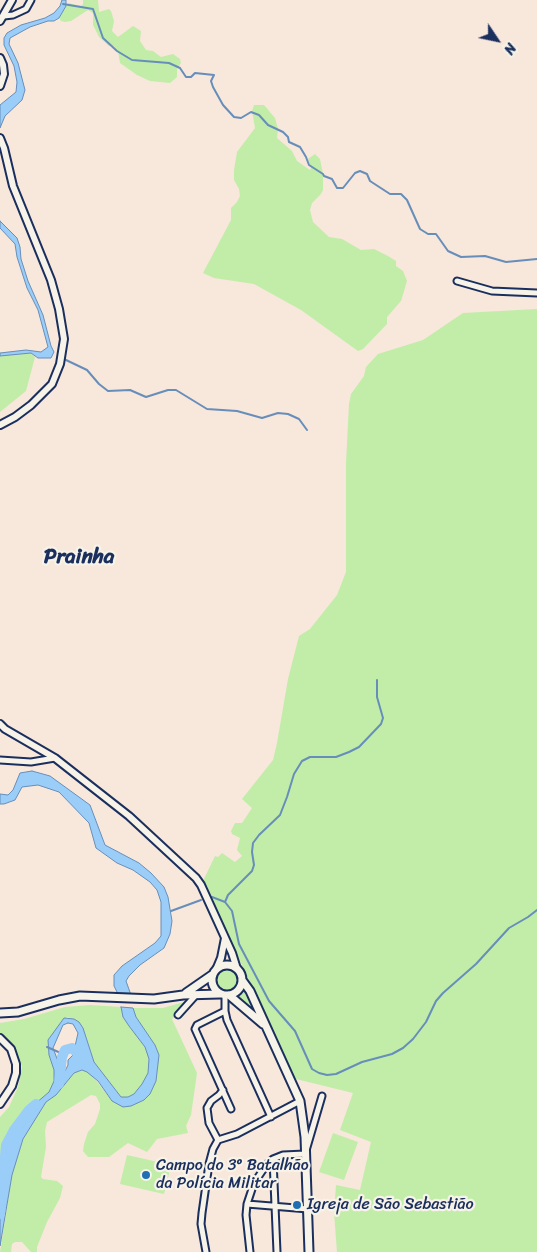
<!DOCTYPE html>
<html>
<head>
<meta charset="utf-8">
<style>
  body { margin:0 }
  #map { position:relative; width:537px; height:1252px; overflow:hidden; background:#f8e7db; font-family:Sriracha,sans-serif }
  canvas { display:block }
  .north { position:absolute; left:472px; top:15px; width:50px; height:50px; -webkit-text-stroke:4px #f7f3e8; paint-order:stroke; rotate:124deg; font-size:14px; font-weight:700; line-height:20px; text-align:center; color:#1b2f5e }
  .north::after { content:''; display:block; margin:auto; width:18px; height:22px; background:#1b2f5e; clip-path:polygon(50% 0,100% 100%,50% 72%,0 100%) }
</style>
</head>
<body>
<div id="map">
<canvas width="537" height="1252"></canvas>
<div class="north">N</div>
</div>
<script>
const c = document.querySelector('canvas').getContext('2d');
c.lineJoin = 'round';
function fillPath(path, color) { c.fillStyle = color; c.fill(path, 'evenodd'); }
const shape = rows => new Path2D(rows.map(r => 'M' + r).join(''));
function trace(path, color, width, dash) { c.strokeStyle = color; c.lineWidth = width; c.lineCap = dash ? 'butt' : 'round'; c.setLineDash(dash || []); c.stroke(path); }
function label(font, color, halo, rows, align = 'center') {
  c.font = font + ' Sriracha,sans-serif'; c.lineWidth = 4.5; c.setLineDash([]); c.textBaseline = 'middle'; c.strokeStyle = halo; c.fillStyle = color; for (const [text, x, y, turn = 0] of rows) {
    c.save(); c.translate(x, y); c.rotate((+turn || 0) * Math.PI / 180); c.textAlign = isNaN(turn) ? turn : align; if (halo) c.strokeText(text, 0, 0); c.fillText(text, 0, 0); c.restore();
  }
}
fillPath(shape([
  [83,0,98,0,99,12,109,9,111,11,114,21,112,31,118,37,133,26,141,31,140,41,146,50,153,51,161,57,173,54,180,59,181,63,177,69,177,77,170,83,150,81,137,75,120,63,118,51,114,46,109,46,99,37,93,25,93,13,88,10,71,21,65,22,61,21,59,18,68,3,81,6,83,4],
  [254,105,264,105,275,118,278,129,277,138,292,151,297,161,307,168,310,170,311,168,308,159,315,154,320,159,323,174,323,190,321,194,312,203,310,210,313,222,329,237,342,239,361,250,374,249,388,256,396,261,396,266,403,271,407,281,401,301,387,317,387,324,363,349,358,351,301,310,254,284,214,278,203,273,231,220,231,208,237,202,240,196,239,189,234,180,234,170,237,152,255,128,252,111],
  [537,309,537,1252,337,1252,334,1212,336,1185,360,1190,371,1142,340,1130,353,1093,296,1079,285,1063,261,1005,203,884,203,881,215,856,218,857,222,853,235,862,242,856,237,850,240,838,232,834,231,831,235,823,242,823,252,808,242,799,273,760,277,743,288,679,298,640,299,636,310,629,337,595,346,572,346,463,349,404,351,394,364,376,366,367,378,354,423,340,463,313],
  [22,353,31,353,35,357,26,391,0,412,0,356],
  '214 980a13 13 0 1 1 26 0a13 13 0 1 1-26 0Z',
  [243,984,261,1020,233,997,239,992],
  [184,1002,186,1003,186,1005,172,1019,197,1073,191,1115,186,1126,188,1133,157,1139,147,1152,128,1143,109,1157,88,1157,83,1151,84,1144,88,1132,95,1124,100,1109,100,1104,96,1096,91,1095,47,1122,45,1131,46,1147,41,1177,43,1179,57,1181,63,1186,60,1198,47,1222,37,1247,37,1252,31,1252,22,1242,15,1242,12,1244,11,1252,0,1252,12,1175,23,1139,46,1102,56,1095,74,1073,83,1070,92,1075,112,1101,144,1100,150,1094,156,1081,159,1055,155,1045,136,1017,133,1008,163,1008],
  [90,1005,121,1007,123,1017,129,1026,145,1047,149,1059,148,1073,142,1084,134,1094,128,1097,121,1097,94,1062,83,1028,79,1022,74,1019,67,1017,48,1040,49,1055,54,1070,54,1081,49,1092,29,1109,5,1153,6,1172,0,1190,0,1117,9,1107,18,1087,22,1066,12,1046,0,1034,0,1023,24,1019,65,1007],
  [333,1133,358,1142,344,1180,319,1172],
  [127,1155,171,1165,164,1194,120,1184]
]), '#c1eda9');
const water = shape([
  [62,0,66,0,66,6,59,18,54,21,48,21,30,27,10,38,9,44,18,63,25,90,22,100,5,116,0,128,0,105,16,92,17,82,14,66,4,45,4,38,7,33,21,25,45,18,54,13,60,6,62,0],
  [0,221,17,238,20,247,21,259,28,281,43,315,51,346,54,352,51,358,38,358,31,353,0,356,0,353,26,350,41,352,48,347,38,310,27,288,17,257,15,244,0,228,0,221],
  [32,771,50,776,90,805,105,845,139,863,151,873,164,887,168,897,172,921,170,934,164,948,140,965,129,976,126,981,131,995,118,994,114,986,114,975,122,966,155,943,161,936,161,902,157,890,150,882,133,870,117,863,96,848,89,823,59,792,38,785,22,787,15,800,4,804,0,804,0,794,8,795,13,790,20,773,32,771],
  [121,1007,133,1008,136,1017,155,1045,159,1055,156,1081,150,1094,144,1100,131,1106,123,1107,112,1101,98,1081,87,1072,82,1070,74,1073,56,1095,46,1102,23,1139,12,1175,0,1246,0,1190,6,1172,5,1153,29,1109,49,1092,54,1081,54,1070,49,1055,48,1040,64,1018,74,1019,79,1022,83,1028,94,1062,121,1097,128,1097,134,1094,142,1084,148,1073,149,1059,145,1047,129,1026,123,1017,121,1007],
  [68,1023,73,1024,78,1033,73,1055,68,1060,68,1065,65,1071,62,1072,53,1048,63,1025,68,1023]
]);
fillPath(water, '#9acdf7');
trace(water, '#678eba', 1);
trace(shape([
  [63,4,93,9,103,38,117,51,132,60,169,63,180,68,186,77,191,77,195,73,214,75,211,81,213,87,223,105,234,117,241,118,251,112,259,115,268,125,283,132,288,137,289,142,300,147,306,157,309,165,323,174,324,176,332,179,337,188,343,188,355,173,360,171,367,174,370,181,390,194,401,194,407,200,420,229,428,234,436,234,448,251,461,257,485,256,506,262,537,259],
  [66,360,87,370,99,384,108,391,130,390,146,397,168,390,176,390,207,409,237,411,262,418,278,413,288,414,299,419,307,430],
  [212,897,225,902,232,911,239,944,269,1001,295,1031,312,1069,319,1073,327,1075,336,1074,362,1062,392,1054,403,1048,413,1039,426,1022,436,1001,443,993,476,964,509,928,528,917,537,910],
  [225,902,228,895,252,871,254,865,252,852,253,843,259,835,280,815,287,797,294,774,302,761,310,757,336,757,349,752,359,747,381,724,383,718,377,697,377,680],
  [171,911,201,900],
  [47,1047,63,1054]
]), '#678eba', 2);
trace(shape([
  [59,1084,62,1057,65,1050,72,1048,82,1058],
  [0,1214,6,1145,14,1130,29,1110,36,1104]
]), '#9acdf7', 10);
const minor = shape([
  [4,16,13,15,26,9,31,0],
  [457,281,492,291,537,293],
  [0,760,31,762,55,758],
  [225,995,225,1011,227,1020,271,1117],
  [225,1011,197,1025,195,1029,231,1109],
  [178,1015,196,995],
  [218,1140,237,1134,300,1101],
  [218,1140,209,1123,207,1108,211,1101,219,1095,223,1090],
  [273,1159,277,1252],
  [247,1204,308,1209],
  [206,1252,201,1224,202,1213,209,1164,213,1149,218,1140],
  [250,1252,246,1215,247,1204,254,1183,267,1164,273,1159,283,1155,305,1154,322,1096]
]);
const tertiary = shape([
  [0,21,12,0],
  [0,58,3,65,4,74,0,86],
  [0,138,4,148,13,186,51,280,59,309,64,339,60,364,52,384,31,405,15,417,0,425],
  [0,724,5,729,55,758,129,816,196,878,201,885,232,953,237,969],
  [216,970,221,958,225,938],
  [0,1038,11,1049,16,1064,16,1073,12,1086,0,1104]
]);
const secondary = shape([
  '212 980a15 15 0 1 1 30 0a15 15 0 1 1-30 0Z',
  [242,980,250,991,300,1101,305,1137,309,1252],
  [186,993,212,975],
  [229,995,263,1024],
  [0,1013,18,1012,59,1000,80,996,154,999,183,995,220,994]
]);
trace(minor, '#1b2f5e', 9);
trace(tertiary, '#1b2f5e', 10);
trace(secondary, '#1b2f5e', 11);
trace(minor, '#f7f3e8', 5);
trace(tertiary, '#f7f3e8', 6);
trace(secondary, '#f7f3e8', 7);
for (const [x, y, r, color] of [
  [146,1175,5,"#1f6fb2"],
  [297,1205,5,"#1f6fb2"]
]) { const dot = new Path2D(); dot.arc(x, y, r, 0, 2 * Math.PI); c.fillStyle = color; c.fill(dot); trace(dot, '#f7f3e8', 2); }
label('16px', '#1b2f5e', '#f7f3e8', [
  ["Campo do 3º Batalhão",156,1166],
  ["da Polícia Militar",156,1184],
  ["Igreja de São Sebastião",307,1205]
], 'left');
label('bold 21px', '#1b2f5e', '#f7f3e8', [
  ["Prainha",79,558]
]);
</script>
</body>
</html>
